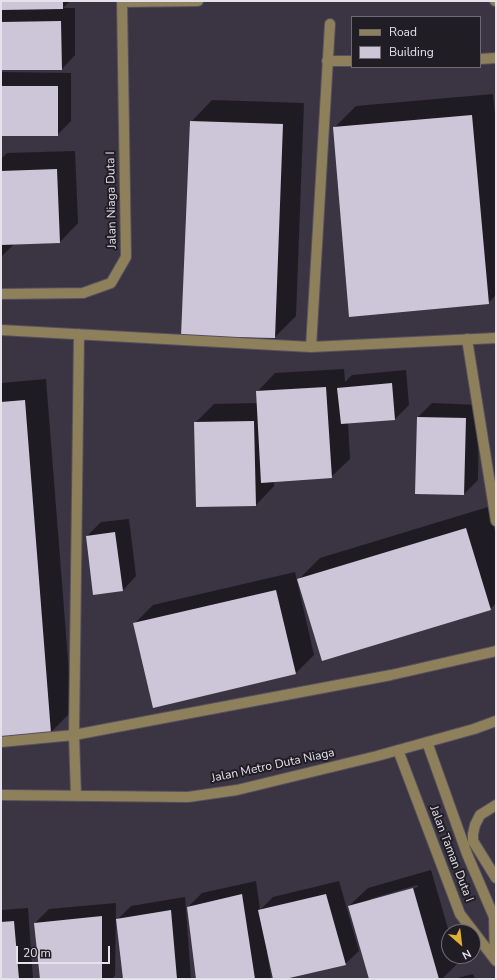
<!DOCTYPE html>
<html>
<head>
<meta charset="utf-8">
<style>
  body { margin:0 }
  #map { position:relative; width:497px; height:980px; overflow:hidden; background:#3a3443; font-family:"Nunito Sans",sans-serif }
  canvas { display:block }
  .frame { position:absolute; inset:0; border:2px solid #e5e1eb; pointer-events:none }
  .legend { position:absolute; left:351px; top:16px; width:130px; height:52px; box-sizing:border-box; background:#201d24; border:1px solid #6f6b74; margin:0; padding:5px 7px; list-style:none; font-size:12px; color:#e5e1eb }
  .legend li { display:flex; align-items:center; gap:8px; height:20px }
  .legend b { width:20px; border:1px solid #6f6b74 }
  .north { position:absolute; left:441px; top:924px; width:40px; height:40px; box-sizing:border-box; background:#201d24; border:1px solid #6f6b74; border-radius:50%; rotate:152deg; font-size:11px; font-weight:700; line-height:16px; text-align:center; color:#e5e1eb }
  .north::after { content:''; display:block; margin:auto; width:14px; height:18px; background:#deb133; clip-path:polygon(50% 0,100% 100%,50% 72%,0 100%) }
  .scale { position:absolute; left:16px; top:946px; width:94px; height:18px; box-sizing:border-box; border:2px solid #e5e1eb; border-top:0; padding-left:5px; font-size:12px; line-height:14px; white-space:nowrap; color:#e5e1eb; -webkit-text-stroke:3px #201d24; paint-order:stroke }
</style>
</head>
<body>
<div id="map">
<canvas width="497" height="980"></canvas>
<div class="frame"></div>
<ul class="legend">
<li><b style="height:5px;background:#8f805c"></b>Road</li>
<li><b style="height:11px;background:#cdc6d8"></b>Building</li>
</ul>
<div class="north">N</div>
<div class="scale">20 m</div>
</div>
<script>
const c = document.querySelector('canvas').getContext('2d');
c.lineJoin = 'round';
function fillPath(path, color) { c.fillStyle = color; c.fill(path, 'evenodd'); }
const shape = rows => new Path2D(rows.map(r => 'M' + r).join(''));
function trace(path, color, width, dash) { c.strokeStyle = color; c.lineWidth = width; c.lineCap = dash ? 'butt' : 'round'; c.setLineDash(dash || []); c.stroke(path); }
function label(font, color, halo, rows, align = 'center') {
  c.font = font + ' "Nunito Sans",sans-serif'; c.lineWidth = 4; c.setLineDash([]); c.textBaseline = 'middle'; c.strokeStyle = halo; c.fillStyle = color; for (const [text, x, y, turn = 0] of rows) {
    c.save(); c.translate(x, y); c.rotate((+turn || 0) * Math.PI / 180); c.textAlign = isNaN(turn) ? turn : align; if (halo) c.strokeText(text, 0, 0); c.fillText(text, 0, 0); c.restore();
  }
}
fillPath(shape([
  [1,1,70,1,63,8,75,8,75,55,62,69,1,69],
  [1,72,71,73,71,121,57,135,1,135],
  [493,94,496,126,496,295,488,303,334,128,356,106],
  [212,100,304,103,296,316,275,337,191,122],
  [75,151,78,223,60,242,14,244,1,257,1,159,7,153],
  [344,369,345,382,352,375,406,370,409,405,395,419,348,423,350,459,331,477,274,481,274,486,256,505,195,423,214,404,257,403,257,392,275,373],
  [46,379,72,711,51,732,1,736,1,383],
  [432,403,479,405,478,480,464,494,418,417],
  [488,507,496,535,496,603,490,609,298,580,320,558],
  [129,519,136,576,123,590,87,536,101,522],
  [295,572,314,655,296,673,134,624,153,605],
  [431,870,449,932,449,956,456,956,458,963,442,979,370,979,349,906,368,888],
  [417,885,418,887,370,901,370,899],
  [256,881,260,910,273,897,339,881,359,951,345,964,281,979,274,979,269,952,267,952,271,977,268,979,197,979,188,907,202,893],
  [185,897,191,979,124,979,117,920,131,906],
  [116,903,115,975,112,979,41,979,35,923,49,909],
  [28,908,33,979,1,979,1,910],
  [473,974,475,979,453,979]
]), '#0007');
fillPath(shape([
  [1,1,63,1,63,9,1,10],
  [61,21,62,70,1,70,1,22],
  [1,86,58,86,58,136,1,136],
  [472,115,489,304,349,317,333,127],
  [190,121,283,124,275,338,181,336],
  [57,169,60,243,1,245,1,171],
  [392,383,395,420,341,424,337,388],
  [326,387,332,478,261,483,256,391],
  [25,400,51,733,1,737,1,402],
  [417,417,466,418,464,495,415,494],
  [254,421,256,506,196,507,194,422],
  [466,528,491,610,322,661,297,579],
  [115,532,123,591,93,595,86,536],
  [276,590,296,674,153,708,133,623],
  [413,888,439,979,369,979,348,906],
  [242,894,255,979,196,979,187,907],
  [326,894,346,965,285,979,273,979,258,910],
  [171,910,177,979,123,979,116,919],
  [102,916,102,979,40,979,34,923],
  [14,921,19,979,1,979,1,922]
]), '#cdc6d8');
const minor = shape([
  [495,1,496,1],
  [122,2,198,1],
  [480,59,496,58],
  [327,61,352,61],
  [1,294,83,293,111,283,126,257,122,1],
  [1,330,311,347,496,338],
  [467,339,496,521],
  [311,347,330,24],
  [1,742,74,735,391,675,496,651],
  [427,742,467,854,494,917,495,959],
  [398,750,460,914,496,961],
  [1,795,188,797,237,790,377,756,474,729,496,721],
  [76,796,74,735,79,334],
  [496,805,480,815,475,825,473,834,473,841,496,878]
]);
trace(minor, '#55505e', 12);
trace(minor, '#8f805c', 10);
label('12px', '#e5e1eb', '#201d24', [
  ["Jalan Niaga Duta I",112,200,-91],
  ["Jalan Metro Duta Niaga",273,766,-12],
  ["Jalan Taman Duta I",451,854,69]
]);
</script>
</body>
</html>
